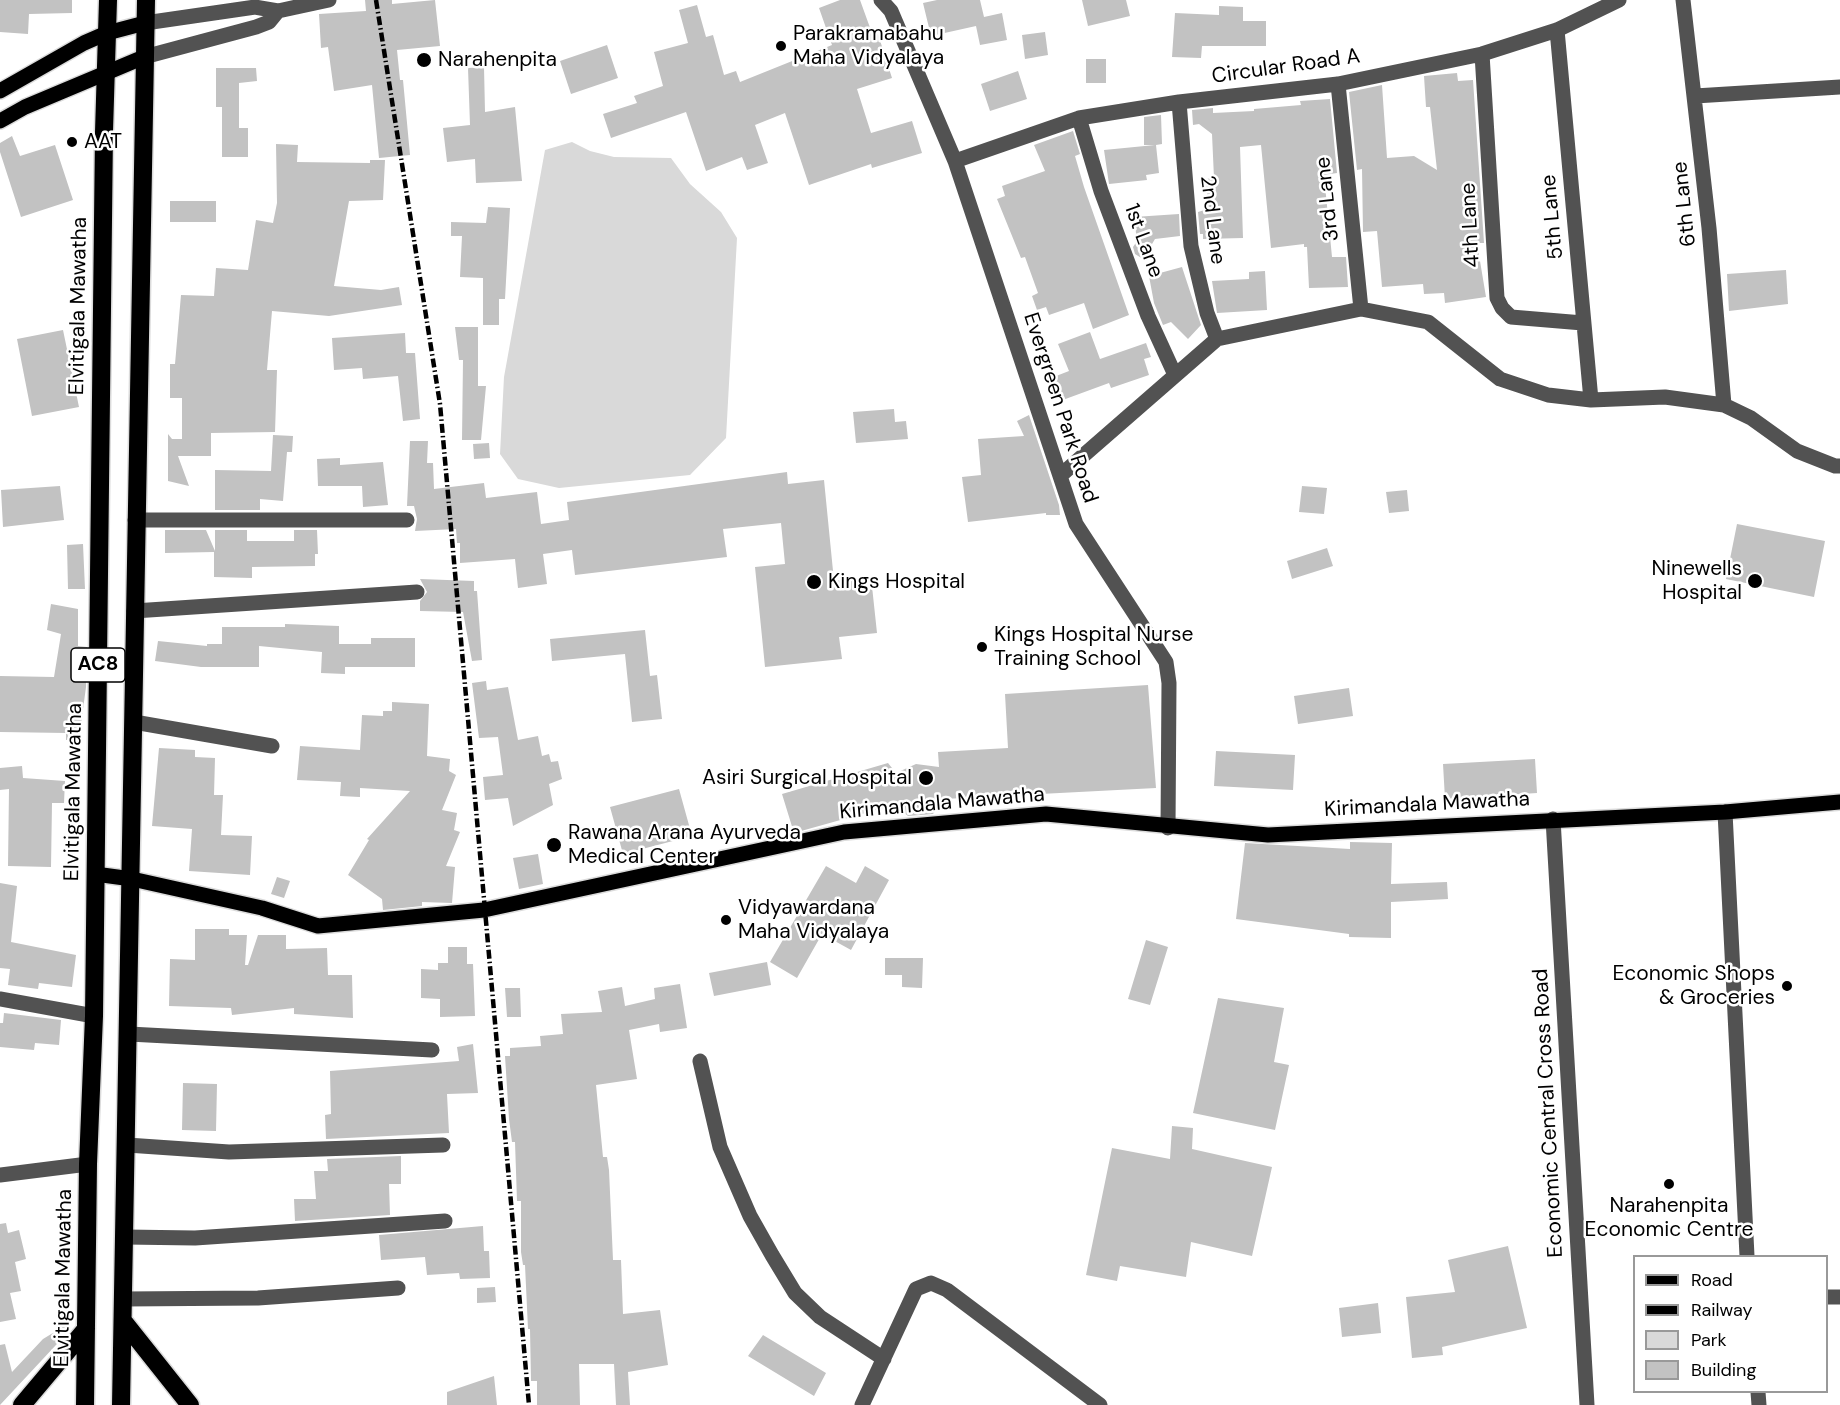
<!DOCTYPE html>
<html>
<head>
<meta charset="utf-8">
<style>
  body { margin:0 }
  #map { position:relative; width:1840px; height:1405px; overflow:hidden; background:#fff; font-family:"DM Sans",sans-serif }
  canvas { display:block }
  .legend { position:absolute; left:1633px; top:1255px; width:195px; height:138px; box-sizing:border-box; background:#fff; border:2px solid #999; margin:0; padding:8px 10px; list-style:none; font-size:18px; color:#000 }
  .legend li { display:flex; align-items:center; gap:12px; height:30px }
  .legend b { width:30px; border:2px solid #999 }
</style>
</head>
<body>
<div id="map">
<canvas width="1840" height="1405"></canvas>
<ul class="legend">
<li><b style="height:8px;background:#000"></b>Road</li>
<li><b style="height:8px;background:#000"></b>Railway</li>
<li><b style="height:16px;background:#d9d9d9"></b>Park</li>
<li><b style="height:16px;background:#c2c2c2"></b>Building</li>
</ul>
</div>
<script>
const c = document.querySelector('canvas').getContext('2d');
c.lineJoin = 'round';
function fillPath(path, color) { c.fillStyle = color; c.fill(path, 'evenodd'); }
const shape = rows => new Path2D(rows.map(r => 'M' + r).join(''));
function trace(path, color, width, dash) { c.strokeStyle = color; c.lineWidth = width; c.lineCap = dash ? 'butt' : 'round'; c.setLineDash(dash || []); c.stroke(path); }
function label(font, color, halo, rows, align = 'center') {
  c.font = font + ' "DM Sans",sans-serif'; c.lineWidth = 5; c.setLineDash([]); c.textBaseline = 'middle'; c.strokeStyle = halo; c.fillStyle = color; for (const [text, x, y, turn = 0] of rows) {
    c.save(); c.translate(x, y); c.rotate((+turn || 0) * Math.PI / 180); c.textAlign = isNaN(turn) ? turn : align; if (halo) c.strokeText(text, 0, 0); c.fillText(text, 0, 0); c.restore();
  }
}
fillPath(shape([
  [572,142,590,151,614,157,671,158,690,184,721,212,737,238,726,438,690,475,559,488,518,479,500,454,504,377,545,150]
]), '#d9d9d9');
fillPath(shape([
  [0,0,72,0,72,13,29,14,28,34,0,32],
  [365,0,392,0,392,4,435,0,440,46,397,50,400,80,403,80,410,155,379,158,372,85,334,91,328,47,321,48,319,14,366,11],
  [840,0,860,0,873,36,878,34,892,78,857,89,871,133,912,121,922,153,872,168,871,164,809,185,785,113,755,125,768,163,747,170,742,157,706,171,686,112,611,138,603,114,637,103,634,96,663,86,654,52,688,43,679,10,697,5,706,37,713,35,724,75,736,71,740,82,832,45,819,8],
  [937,0,980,0,984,17,1002,13,1007,40,980,45,976,26,931,36,923,3],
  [1082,0,1126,0,1130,16,1088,26],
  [1219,6,1243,7,1243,21,1266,21,1266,46,1202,46,1201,58,1172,57,1175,13,1219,15],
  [1045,32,1048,55,1025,59,1022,35],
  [607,45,618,78,571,94,560,61],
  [1086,59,1106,59,1106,83,1086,83],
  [484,67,485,112,515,107,522,181,476,183,475,159,447,162,443,128,470,125,468,68],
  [216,68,256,68,257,81,239,83,239,128,248,128,248,157,222,157,222,107,216,107],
  [1018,71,1027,99,990,111,981,84],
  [1457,73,1458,81,1473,80,1484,243,1477,243,1486,297,1445,303,1444,293,1424,294,1423,284,1382,287,1377,231,1363,232,1362,169,1357,170,1349,92,1382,85,1387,158,1414,156,1437,170,1430,107,1426,107,1424,76],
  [1330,99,1337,173,1324,175,1332,257,1346,257,1348,287,1309,288,1307,247,1304,247,1304,244,1271,248,1261,145,1240,147,1243,238,1203,239,1203,234,1200,234,1198,212,1208,209,1206,179,1214,178,1212,134,1199,124,1193,125,1192,110,1213,108,1213,113,1254,111,1254,109,1301,105,1300,101],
  [1161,115,1162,144,1156,145,1159,173,1146,175,1147,180,1109,184,1104,150,1155,145,1144,145,1144,117],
  [1073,131,1080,154,1075,156,1084,187,1129,315,1093,329,1084,303,1049,315,1046,307,1037,310,1032,296,1038,293,1025,257,1021,258,997,199,1005,196,1002,186,1045,171,1034,145],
  [12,136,20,156,55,145,73,200,21,217,0,152,0,143],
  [276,144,298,145,297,162,370,163,370,160,385,160,383,200,349,201,334,286,381,290,399,287,402,305,329,316,272,311,267,370,277,370,275,432,211,433,211,456,178,456,189,486,168,481,168,434,172,439,182,439,182,398,170,398,170,364,175,364,181,295,214,296,216,268,248,270,256,220,273,223,277,203],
  [170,201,216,201,216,222,170,222],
  [488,207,510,208,505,299,499,299,499,325,483,325,483,278,460,277,462,236,451,236,451,222,486,223],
  [1179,214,1180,236,1155,239,1143,259,1135,254,1133,247,1137,241,1134,217],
  [1182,267,1201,325,1188,339,1171,322,1163,325,1154,303,1149,276],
  [1786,270,1788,304,1729,311,1727,274],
  [1265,271,1267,310,1217,313,1212,281,1249,279,1249,272],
  [455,327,478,327,478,386,486,386,481,440,462,440,463,360,459,360],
  [63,330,79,407,32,416,17,339],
  [1090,332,1100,359,1146,343,1151,357,1144,359,1149,375,1111,388,1109,383,1060,401,1051,378,1069,371,1058,344],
  [405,333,406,353,415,353,420,419,403,421,398,376,363,379,362,368,334,370,332,338],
  [894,409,895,422,906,421,908,439,856,443,853,412],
  [1029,415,1059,505,1060,515,1046,515,1046,513,968,522,962,477,981,475,978,439,1024,436,1017,421],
  [273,435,293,436,292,452,287,452,283,501,260,499,260,510,215,510,215,470,271,471],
  [410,441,428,441,427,463,433,463,434,489,484,483,486,498,537,492,541,524,569,520,567,502,787,472,788,484,824,480,834,581,871,577,877,633,839,637,842,659,765,667,755,567,785,564,781,523,723,529,727,557,575,575,572,550,543,554,547,584,518,588,515,559,460,563,460,543,457,543,456,529,415,531,417,519,414,506,407,506],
  [489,443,490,458,474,459,473,444],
  [340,458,340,465,383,462,388,505,363,507,362,486,318,486,317,459],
  [60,486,64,520,3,527,1,490],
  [1302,486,1327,488,1324,514,1299,512],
  [1407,490,1409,511,1389,513,1386,492],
  [1737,524,1825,541,1814,597,1726,579],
  [165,530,206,530,215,551,215,530,247,530,247,541,294,541,294,530,317,530,318,554,315,554,315,566,252,567,252,578,214,577,214,552,165,553],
  [83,544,85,589,68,589,67,545],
  [1327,548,1333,566,1292,579,1287,561],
  [420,579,474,581,474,591,477,591,482,660,472,661,463,612,420,611,420,601,427,592],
  [51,604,78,609,78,646,87,647,86,687,79,739,66,740,66,733,0,732,0,676,54,677,61,634,47,630],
  [285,624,339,626,339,644,371,644,371,638,415,638,415,667,345,667,345,674,321,673,322,652,259,646,259,667,201,667,155,661,158,641,207,646,207,644,222,644,222,627,285,627],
  [645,630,650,676,657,675,662,719,632,722,625,654,552,661,550,639],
  [486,681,487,690,508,687,518,740,538,736,542,756,549,754,551,762,558,761,562,779,549,784,553,805,513,826,508,798,485,800,483,777,503,775,498,737,479,738,472,683],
  [1148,685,1156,788,944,799,933,814,908,816,894,805,794,833,782,794,888,763,896,773,916,764,939,767,938,752,1008,748,1005,694],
  [1349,688,1353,716,1298,724,1294,696],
  [392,702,429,704,427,756,450,759,449,771,456,775,442,810,457,813,454,830,460,832,446,866,455,867,452,903,422,902,422,906,383,910,382,899,348,875,369,840,367,839,410,791,360,788,360,797,340,796,341,782,297,780,300,746,360,750,362,715,383,716,383,711,392,711],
  [159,748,195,750,195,757,215,758,214,795,223,795,221,835,252,836,250,875,189,871,192,829,152,826],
  [1216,751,1295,755,1293,790,1214,786],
  [1535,759,1537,793,1445,799,1443,764],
  [22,766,23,778,65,781,64,803,52,803,51,867,8,866,9,789,0,790,0,768],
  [679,789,692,836,623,854,610,807],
  [1350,842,1392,843,1391,884,1447,882,1448,899,1391,902,1391,938,1349,937,1349,934,1236,919,1245,843,1350,849],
  [538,854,543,884,519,889,513,858],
  [826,866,856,883,865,866,889,880,851,950,822,934,797,978,770,962],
  [277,877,290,881,284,898,271,894],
  [0,883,17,886,11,942,76,955,72,987,39,983,38,989,8,985,10,969,0,968],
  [195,929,229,929,229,935,247,935,245,965,248,965,258,935,286,935,286,949,327,948,328,975,352,975,353,1018,294,1014,294,1008,232,1015,231,1008,169,1006,170,959,195,960],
  [1146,940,1168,947,1150,1005,1128,999],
  [448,947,467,947,467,964,473,964,475,1016,440,1017,440,999,421,998,421,969,438,970,438,963,448,963],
  [885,958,923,958,922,988,902,987,902,975,885,975],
  [767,962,771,985,714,996,709,973],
  [680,984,687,1028,660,1032,659,1024,629,1030,637,1079,596,1085,603,1157,607,1157,609,1170,613,1260,621,1260,623,1314,660,1310,668,1365,628,1372,630,1405,616,1405,614,1364,579,1364,580,1405,537,1405,537,1381,531,1381,530,1329,528,1329,525,1265,523,1265,521,1252,521,1201,517,1201,515,1142,512,1142,509,1119,505,1056,510,1056,510,1048,541,1046,540,1036,563,1034,561,1014,602,1012,598,991,622,987,625,1006,655,999,654,988],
  [505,988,520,988,521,1017,507,1017],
  [1218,998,1284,1008,1274,1062,1289,1065,1275,1130,1193,1113],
  [4,1013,61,1020,59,1045,35,1043,34,1050,0,1047,0,1023,3,1023],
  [473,1044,478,1093,447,1094,449,1133,326,1139,325,1115,331,1114,330,1071,459,1061,457,1047],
  [183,1083,217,1084,216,1131,182,1130],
  [1172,1126,1193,1128,1192,1149,1272,1167,1252,1256,1191,1242,1186,1277,1120,1266,1117,1281,1086,1275,1112,1148,1170,1159],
  [401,1156,401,1184,389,1184,390,1215,295,1221,294,1199,316,1199,314,1171,328,1171,327,1159],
  [6,1223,8,1233,19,1230,26,1259,15,1262,21,1291,10,1293,16,1319,0,1322,0,1224],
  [483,1226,484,1251,489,1251,490,1278,460,1279,459,1273,427,1275,425,1257,381,1260,379,1235],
  [1508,1246,1527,1328,1442,1347,1443,1355,1412,1358,1406,1297,1455,1292,1448,1260],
  [495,1287,496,1302,477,1303,477,1288],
  [1378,1303,1381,1333,1342,1337,1339,1308],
  [66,1325,69,1331,0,1405,0,1345,5,1344,12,1372,43,1339],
  [763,1335,826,1373,814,1396,748,1356],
  [494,1376,497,1405,447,1405,447,1392]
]), '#c2c2c2');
const major = shape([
  [107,33,145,23],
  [0,91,84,43,107,33],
  [0,121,25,107,144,57],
  [95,874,132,879,262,908,318,926,484,910,844,832,1046,814,1268,835,1725,812,1840,802]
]);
const highway = shape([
  [124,1322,190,1405],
  [22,1405,86,1329],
  [85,1405,88,1164,94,1016,104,132,108,0],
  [121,1405,146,0]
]);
trace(major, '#dbdbdb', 18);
trace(highway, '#dbdbdb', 21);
trace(shape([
  [881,0,891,11,955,161,1076,524,1166,662,1169,683,1168,828],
  [1683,0,1709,228,1724,405],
  [145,23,255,7,278,11,329,0],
  [1557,30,1591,400],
  [1482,54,1497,298,1502,308,1511,317,1583,323],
  [144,57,256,27,269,22,278,11],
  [1338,84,1361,309],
  [1695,96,1840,87],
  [1179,102,1191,246,1207,313,1217,339],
  [1079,118,1101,191,1148,316,1175,375],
  [955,161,1079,118,1179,102,1338,84,1482,54,1557,30,1619,0],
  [1061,475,1217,339,1361,309,1428,322,1500,379,1548,395,1591,400,1665,397,1724,405,1751,418,1797,451,1835,466,1840,466],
  [135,520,407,520],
  [134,611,417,592],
  [134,722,272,746],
  [1725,812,1747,1256],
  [1553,819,1587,1405],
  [0,999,94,1016],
  [129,1034,432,1050],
  [700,1061,720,1147,750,1216,772,1255,795,1293,820,1317,884,1359],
  [127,1145,229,1152,443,1145],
  [0,1175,88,1164],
  [125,1237,195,1238,445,1221],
  [1826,1297,1840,1297],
  [124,1299,258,1298,398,1288],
  [1758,1392,1759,1405],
  [862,1405,916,1289,931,1283,947,1290,1100,1405]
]), '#525252', 15);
trace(major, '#000', 15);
trace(highway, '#000', 18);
trace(shape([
  [376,0,440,404,529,1405]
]), '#000', 4.5, [9, 3, 1.5, 3]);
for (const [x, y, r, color] of [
  [781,46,6,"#000"],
  [424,60,8,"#000"],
  [72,142,6,"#000"],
  [1755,581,8,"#000"],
  [814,582,8,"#000"],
  [982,647,6,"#000"],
  [926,778,8,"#000"],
  [554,845,8,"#000"],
  [726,920,6,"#000"],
  [1787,986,6,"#000"],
  [1669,1184,6,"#000"]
]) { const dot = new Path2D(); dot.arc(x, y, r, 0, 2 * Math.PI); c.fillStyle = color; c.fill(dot); trace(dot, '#fff', 2); }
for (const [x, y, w] of [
  [98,665,54]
]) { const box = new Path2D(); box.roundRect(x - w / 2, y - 17, w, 34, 4.5); c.fillStyle = '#fff'; c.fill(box); trace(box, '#000', 1.5); }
label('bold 20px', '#000', null, [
  ["AC8",98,665]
]);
label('21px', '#000', '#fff', [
  ["Parakramabahu",793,34],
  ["Maha Vidyalaya",793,58],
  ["Narahenpita",438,60],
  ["AAT",84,142],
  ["Ninewells",1742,569,"right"],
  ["Hospital",1742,593,"right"],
  ["Kings Hospital",828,582],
  ["Kings Hospital Nurse",994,635],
  ["Training School",994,659],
  ["Asiri Surgical Hospital",912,778,"right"],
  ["Rawana Arana Ayurveda",568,833],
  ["Medical Center",568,857],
  ["Vidyawardana",738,908],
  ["Maha Vidyalaya",738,932],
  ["Economic Shops",1775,974,"right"],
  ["& Groceries",1775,998,"right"],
  ["Narahenpita",1669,1206,"center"],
  ["Economic Centre",1669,1230,"center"]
], 'left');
label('21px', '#000', '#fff', [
  ["Circular Road A",1286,67,-8],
  ["3rd Lane",1328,199,-96],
  ["6th Lane",1685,204,-96],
  ["5th Lane",1553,217,-95],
  ["2nd Lane",1212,220,83],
  ["4th Lane",1471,225,-93],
  ["1st Lane",1143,241,70],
  ["Elvitigala Mawatha",79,306,-89],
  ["Evergreen Park Road",1060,408,72],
  ["Elvitigala Mawatha",74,792,-89],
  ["Kirimandala Mawatha",942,804,-5],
  ["Kirimandala Mawatha",1427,805,-3],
  ["Economic Central Cross Road",1549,1113,-93],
  ["Elvitigala Mawatha",64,1278,-89]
]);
</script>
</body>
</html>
